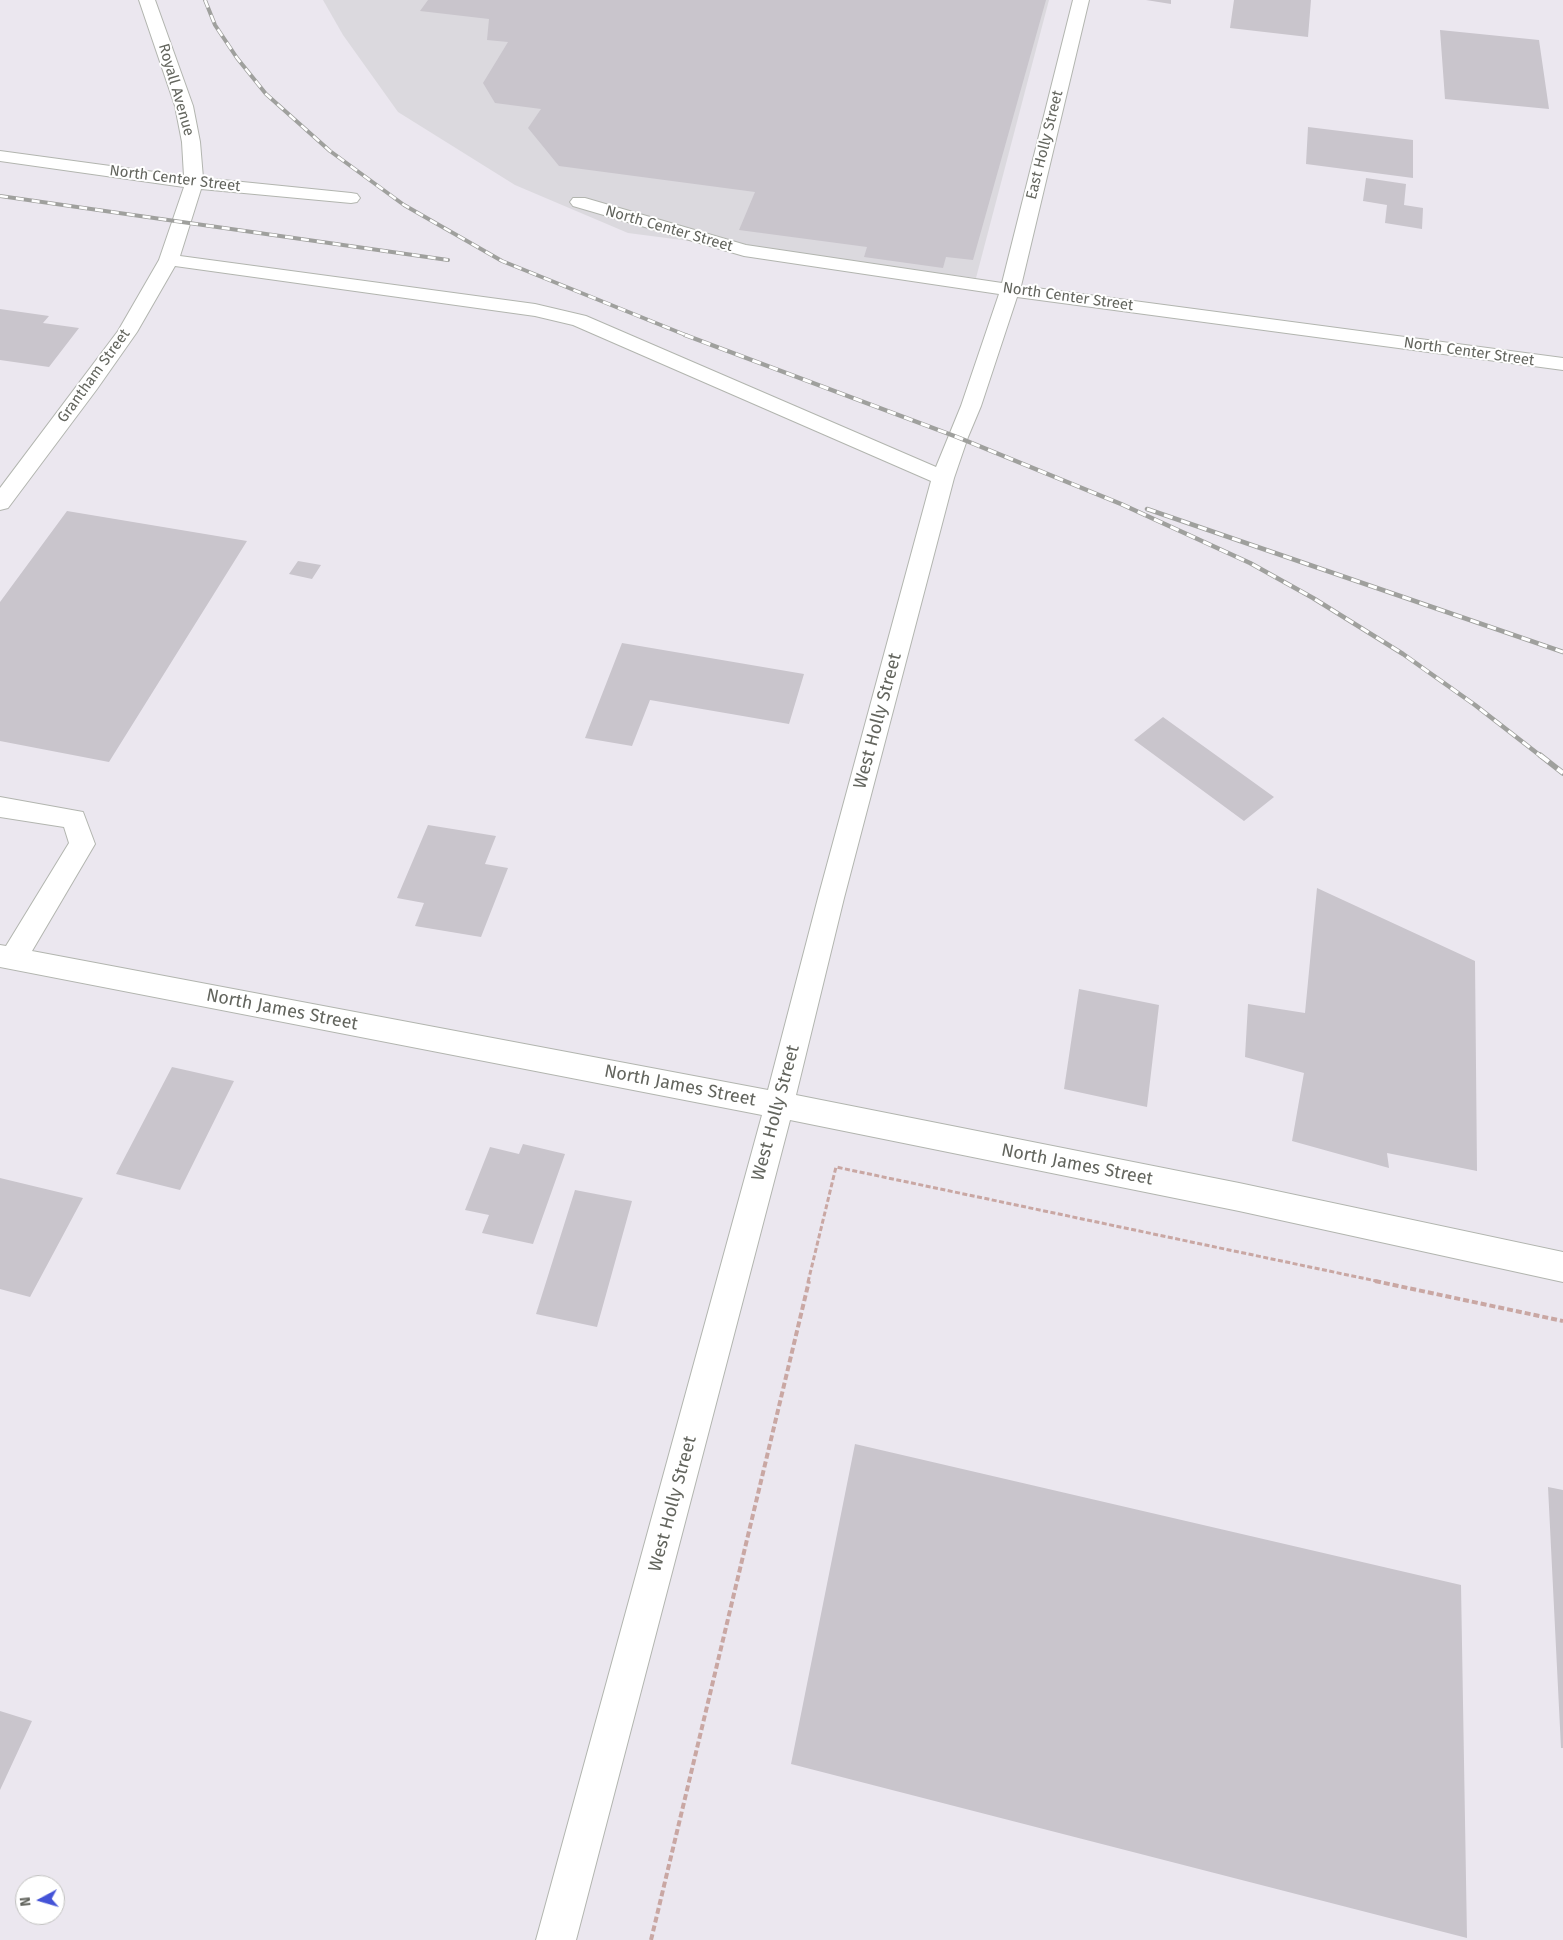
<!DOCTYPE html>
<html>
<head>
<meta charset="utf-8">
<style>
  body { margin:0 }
  #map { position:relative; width:1563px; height:1940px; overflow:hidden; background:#ebe7ef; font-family:"Fira Sans",sans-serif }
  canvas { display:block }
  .north { position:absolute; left:15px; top:1875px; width:50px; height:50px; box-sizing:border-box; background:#fff; border:1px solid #c1c1bf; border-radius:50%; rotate:264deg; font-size:14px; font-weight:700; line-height:20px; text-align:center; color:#63655e }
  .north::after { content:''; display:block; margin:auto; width:18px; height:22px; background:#4453d7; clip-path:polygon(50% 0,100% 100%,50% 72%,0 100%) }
</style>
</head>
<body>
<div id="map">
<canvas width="1563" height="1940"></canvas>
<div class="north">N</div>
</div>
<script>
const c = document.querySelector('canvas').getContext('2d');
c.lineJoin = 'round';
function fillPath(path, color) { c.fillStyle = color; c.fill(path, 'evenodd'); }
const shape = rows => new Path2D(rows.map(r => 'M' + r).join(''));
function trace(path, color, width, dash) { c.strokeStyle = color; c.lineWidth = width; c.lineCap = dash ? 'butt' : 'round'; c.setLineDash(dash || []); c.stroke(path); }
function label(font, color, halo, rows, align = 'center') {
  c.font = font + ' "Fira Sans",sans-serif'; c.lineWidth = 4; c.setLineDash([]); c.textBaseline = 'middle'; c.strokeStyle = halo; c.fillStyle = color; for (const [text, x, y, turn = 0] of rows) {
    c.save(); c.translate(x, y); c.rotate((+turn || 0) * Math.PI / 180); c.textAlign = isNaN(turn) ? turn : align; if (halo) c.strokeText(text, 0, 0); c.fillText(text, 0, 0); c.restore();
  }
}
fillPath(shape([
  [323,0,1049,0,976,278,628,233,515,185,398,112,343,35]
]), '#dbd9de');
fillPath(shape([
  [428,0,1046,0,973,260,946,257,943,268,864,257,867,247,739,230,755,192,559,166,528,128,541,109,495,103,483,83,508,42,487,40,489,19,420,11],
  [1146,0,1171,0,1171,4],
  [1234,0,1311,0,1308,37,1230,28],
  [1440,30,1539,40,1549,109,1445,99],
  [1308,127,1413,140,1413,178,1306,164],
  [1366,178,1406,184,1404,205,1423,208,1422,229,1385,223,1387,205,1363,201],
  [0,309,49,316,43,323,79,328,49,367,0,360],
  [67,511,247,541,109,762,0,741,0,602],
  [298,561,321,565,312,579,289,574],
  [622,643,804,674,789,724,650,700,632,746,585,738],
  [1163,717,1274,797,1244,821,1134,740],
  [428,825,496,836,485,864,508,868,481,937,415,926,424,903,397,898],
  [1317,888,1475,961,1477,1171,1387,1153,1389,1168,1292,1141,1304,1073,1245,1057,1248,1004,1305,1013],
  [1079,989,1159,1005,1147,1107,1064,1089],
  [172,1067,234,1081,180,1190,116,1174],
  [523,1144,565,1154,533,1244,482,1233,489,1215,465,1210,490,1147,519,1154],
  [0,1178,83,1198,30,1297,0,1289],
  [575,1190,632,1201,597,1327,536,1314],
  [855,1444,1461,1585,1467,1938,791,1764],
  [1548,1487,1563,1490,1563,1748,1561,1748],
  [0,1711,32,1721,0,1790]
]), '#c9c5cc');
const minor = shape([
  [139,0,155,0,193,106,200,142,203,178,351,193,357,194,360,198,357,202,351,203,201,189,180,256,535,304,586,316,936,467,961,406,999,294,744,256,573,206,570,202,573,198,585,198,746,245,1002,283,1073,0,1089,0,1021,286,1563,358,1563,370,1017,297,981,406,968,437,954,478,844,898,796,1095,1239,1183,1563,1252,1563,1282,1239,1211,790,1120,576,1940,536,1940,762,1115,0,967,0,945,6,946,69,843,64,827,0,817,0,797,83,812,95,844,32,951,768,1090,818,898,931,481,573,325,535,316,175,266,137,332,97,389,8,508,0,510,0,488,118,331,159,260,184,187,0,161,0,151,184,176,182,142,175,106,139,0]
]);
trace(minor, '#b2b5af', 2);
trace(shape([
  [808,1282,836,1167,1381,1282]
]), '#c9a7a3', 3, [5, 2.5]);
trace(shape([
  [1375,1281,1563,1321],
  [651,1940,809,1281]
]), '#c9a7a3', 4, [6, 3]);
fillPath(minor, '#fff');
const railFar2 = shape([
  [205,0,215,25,237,58,266,94,330,151,404,205,502,261,688,336],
  [0,196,448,260]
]);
const railFar1 = shape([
  [685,335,957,437,1121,504,1250,563,1313,598,1403,654,1475,705,1542,757],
  [1147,509,1563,652]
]);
const rail = shape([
  [1540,755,1563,773]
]);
trace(railFar2, '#9fa09d', 4);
trace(railFar1, '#9fa09d', 4.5);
trace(rail, '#9fa09d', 5.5);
trace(railFar2, '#fff', 2.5, [8]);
trace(railFar1, '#fff', 3, [9]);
trace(rail, '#fff', 4, [11]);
label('15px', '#63655e', '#fff', [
  ["Royall Avenue",176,90,74],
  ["East Holly Street",1045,145,-76],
  ["North Center Street",175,179,7],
  ["North Center Street",669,229,16],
  ["North Center Street",1068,297,8],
  ["North Center Street",1469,352,8],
  ["Grantham Street",94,376,-54]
]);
label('18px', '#63655e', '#fff', [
  ["West Holly Street",878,721,-75],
  ["North James Street",282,1010,11],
  ["North James Street",680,1086,11],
  ["West Holly Street",776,1113,-75],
  ["North James Street",1077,1165,11],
  ["West Holly Street",673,1504,-75]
]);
</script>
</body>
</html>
